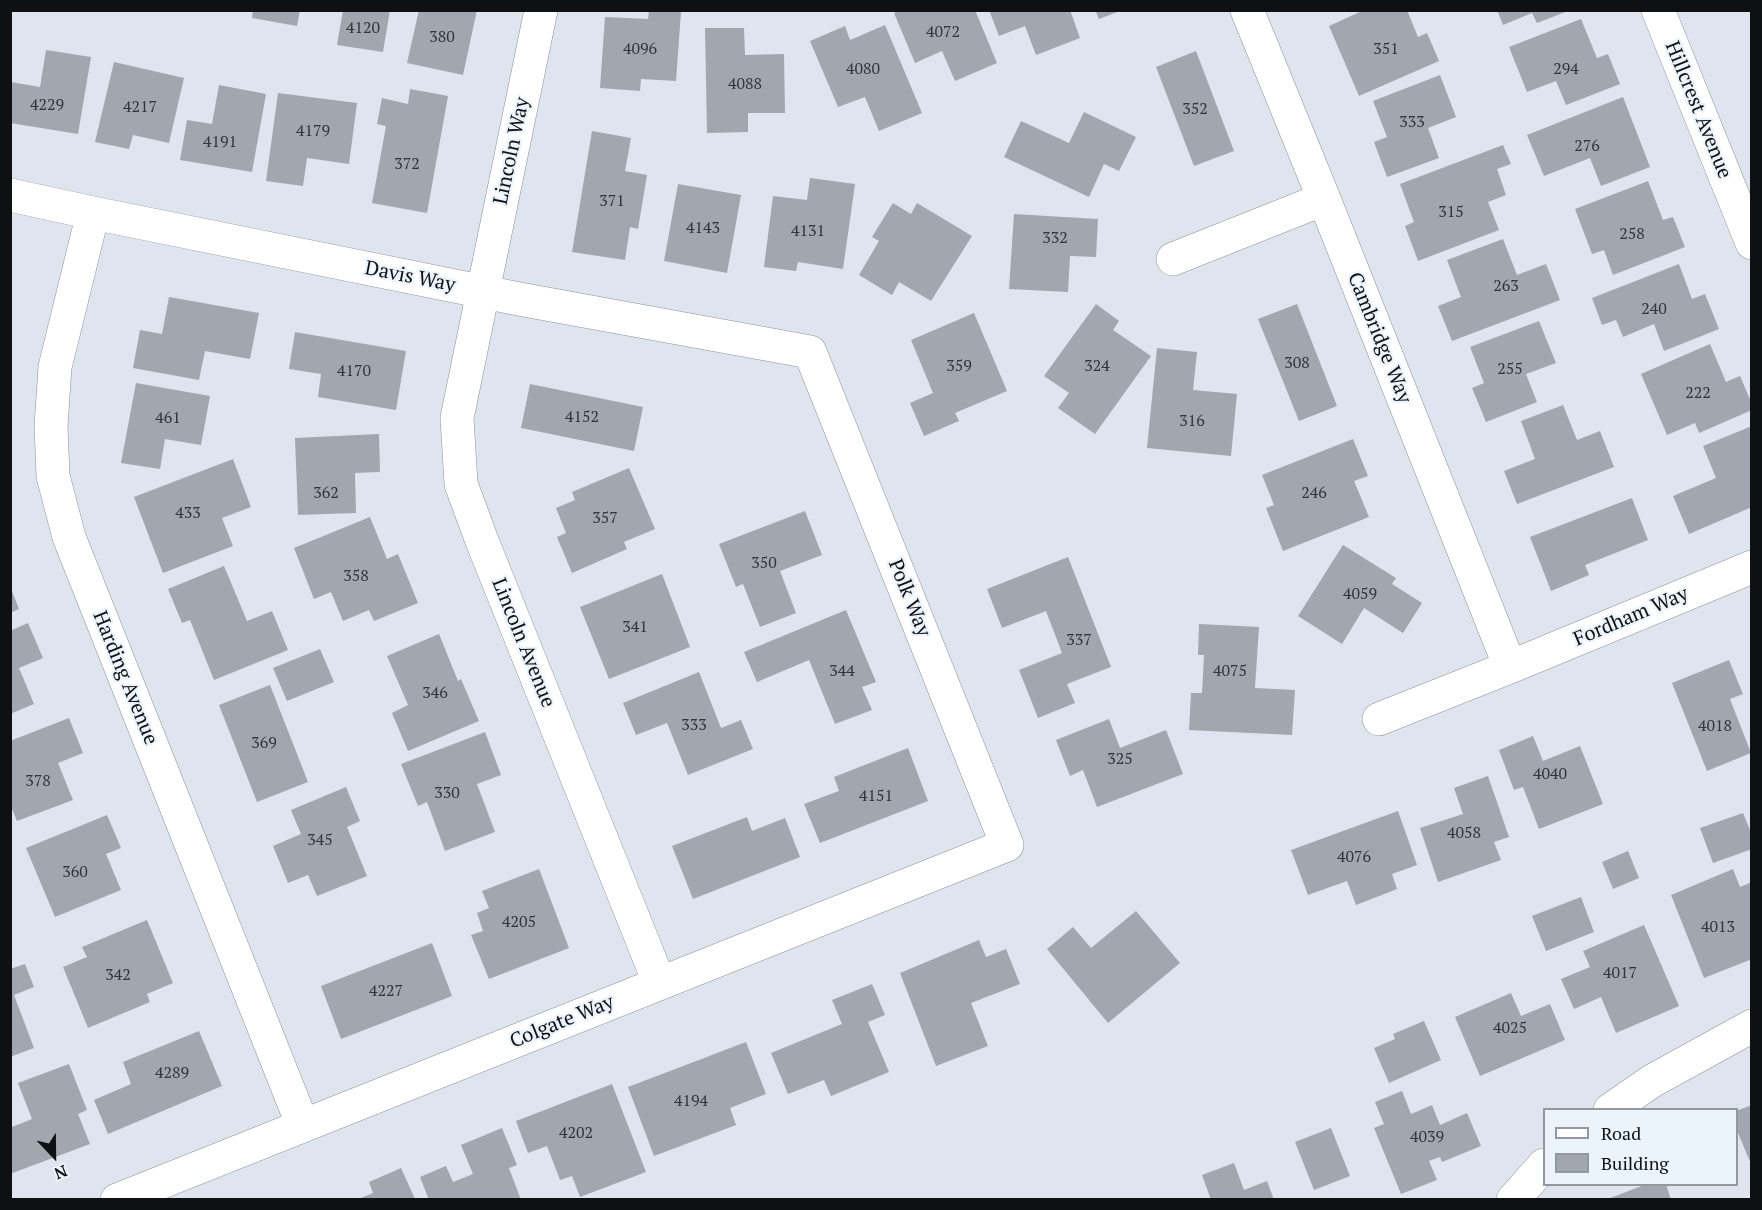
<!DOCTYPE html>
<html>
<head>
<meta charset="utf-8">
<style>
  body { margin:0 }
  #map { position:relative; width:1762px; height:1210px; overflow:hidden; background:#dee5ee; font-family:"PT Serif",serif }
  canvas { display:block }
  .frame { position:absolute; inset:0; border:12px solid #0e1013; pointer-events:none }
  .legend { position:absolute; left:1543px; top:1108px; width:195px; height:78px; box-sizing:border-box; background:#ebf3fb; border:2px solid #93989e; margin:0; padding:8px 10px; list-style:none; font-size:18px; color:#0e1013 }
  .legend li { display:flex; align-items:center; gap:12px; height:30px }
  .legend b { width:30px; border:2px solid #93989e }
  .north { position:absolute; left:24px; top:1126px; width:60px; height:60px; -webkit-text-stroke:4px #ebf3fb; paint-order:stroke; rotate:158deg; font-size:16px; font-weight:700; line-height:24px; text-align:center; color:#0e1013 }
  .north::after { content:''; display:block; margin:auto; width:21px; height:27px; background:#0e1013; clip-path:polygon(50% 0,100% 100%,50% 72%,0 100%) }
</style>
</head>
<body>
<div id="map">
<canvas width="1762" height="1210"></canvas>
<div class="frame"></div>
<ul class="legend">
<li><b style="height:8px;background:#fff"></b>Road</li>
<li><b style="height:16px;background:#a0a7ae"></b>Building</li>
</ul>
<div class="north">N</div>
</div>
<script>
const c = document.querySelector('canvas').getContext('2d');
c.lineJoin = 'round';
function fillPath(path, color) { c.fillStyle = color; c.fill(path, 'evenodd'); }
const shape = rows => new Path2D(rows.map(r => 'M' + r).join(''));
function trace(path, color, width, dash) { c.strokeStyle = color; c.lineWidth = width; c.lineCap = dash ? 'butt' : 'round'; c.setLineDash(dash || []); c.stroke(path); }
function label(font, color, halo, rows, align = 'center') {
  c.font = font + ' "PT Serif",serif'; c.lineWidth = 4.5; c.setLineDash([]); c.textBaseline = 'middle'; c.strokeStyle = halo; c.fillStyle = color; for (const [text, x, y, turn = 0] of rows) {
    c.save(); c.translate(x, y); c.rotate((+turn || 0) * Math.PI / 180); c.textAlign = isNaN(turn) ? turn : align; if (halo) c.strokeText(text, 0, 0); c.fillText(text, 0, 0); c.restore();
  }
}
fillPath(shape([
  [253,10,300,10,297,26,252,18],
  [343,10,390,10,383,52,337,45],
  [419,10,477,10,463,75,407,63],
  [649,10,681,12,676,81,641,79,640,91,600,88,605,17,648,19],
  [899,10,975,10,997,63,955,81,942,51,915,63,894,13],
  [989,10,1070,10,1080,38,1036,55,1025,26,999,36],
  [1095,10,1120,10,1120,11,1099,19],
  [1364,10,1407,10,1418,37,1427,33,1439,61,1359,96,1329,26],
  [1497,10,1568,10,1568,11,1537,23,1532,13,1503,25],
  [1581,19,1597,58,1608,54,1620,84,1566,105,1556,81,1527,92,1509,47],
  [885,25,922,113,879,131,865,97,838,107,810,41,845,26,850,40],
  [705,28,744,28,745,55,784,54,785,113,748,113,748,132,707,133],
  [46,50,91,57,78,134,10,123,11,82,40,87],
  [1196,51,1234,151,1194,166,1156,67],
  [114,62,184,78,169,143,133,135,129,149,95,142],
  [1440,75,1456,117,1428,128,1439,158,1387,177,1374,142,1387,137,1373,101],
  [219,85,266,94,252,172,180,160,187,120,212,124],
  [410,89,448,96,427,213,372,203,386,126,377,124,382,98,408,104],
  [278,93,357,103,349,164,307,158,303,186,266,181],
  [1623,97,1650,167,1601,186,1590,158,1544,176,1527,135],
  [1084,112,1136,137,1119,171,1104,164,1089,197,1004,157,1021,121,1069,143],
  [592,131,631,138,625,171,647,175,638,229,630,227,625,260,572,252],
  [1503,145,1511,164,1497,169,1506,195,1488,202,1499,230,1418,261,1405,226,1414,222,1400,184],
  [810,178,855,184,843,269,798,262,796,271,764,267,773,196,807,200],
  [1648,181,1663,220,1673,217,1685,247,1613,275,1604,250,1592,254,1575,209],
  [678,184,741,195,727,273,664,261],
  [893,203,911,214,917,203,972,236,931,301,899,282,892,295,859,275,879,241,872,237],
  [1014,214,1098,219,1096,257,1070,256,1068,292,1009,289],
  [1503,239,1517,275,1546,264,1560,300,1452,341,1438,306,1461,297,1447,260],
  [1679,264,1692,299,1705,294,1719,329,1664,351,1654,324,1623,337,1616,320,1602,325,1592,298],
  [169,297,259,313,250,359,205,351,199,380,133,368,140,330,162,334],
  [1096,304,1119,321,1113,330,1151,356,1095,434,1058,408,1069,393,1044,376],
  [1297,304,1337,406,1299,421,1258,319],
  [974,313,1007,391,955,413,959,421,924,436,910,403,933,393,911,340],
  [1539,321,1556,363,1526,374,1537,402,1486,422,1472,388,1484,383,1470,347],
  [295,332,406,351,396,410,318,397,321,374,289,369],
  [1710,344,1726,382,1740,376,1752,404,1752,410,1699,433,1695,423,1667,435,1641,374],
  [1157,348,1197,352,1193,390,1237,394,1231,456,1147,448],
  [136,383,210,396,201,445,165,439,160,469,121,463],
  [530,384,643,407,634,451,521,428],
  [1563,405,1577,440,1600,431,1614,467,1517,504,1504,471,1535,459,1521,421],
  [1752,426,1752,507,1689,534,1673,496,1716,478,1703,446],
  [379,434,380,472,355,473,356,513,298,515,295,438],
  [1353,439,1368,476,1354,481,1369,517,1283,551,1266,508,1274,505,1262,475],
  [233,459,251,507,222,518,233,546,163,573,134,497],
  [629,468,655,529,624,542,627,549,572,573,557,537,566,533,556,508,575,500,572,492],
  [1632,498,1648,540,1585,565,1589,575,1551,591,1530,537],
  [805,511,822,555,780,571,796,613,760,627,743,584,736,587,719,544],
  [370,517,387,559,398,554,418,603,374,621,369,610,343,621,331,592,314,599,294,548],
  [1343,545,1396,578,1392,584,1422,603,1403,633,1364,608,1342,644,1298,616],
  [1068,557,1111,667,1067,684,1075,703,1038,718,1019,670,1062,653,1046,611,1002,628,987,589],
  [224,566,247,621,272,611,288,650,214,680,190,620,182,623,168,589],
  [662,574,690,647,609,679,580,607],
  [10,586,19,609,10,613],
  [846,610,876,682,862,687,872,710,835,724,809,660,757,682,744,652],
  [28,623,43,658,19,668,34,704,10,714,10,631],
  [1199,624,1259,627,1255,688,1295,690,1292,735,1189,730,1191,693,1202,693,1204,655,1198,655],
  [439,634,458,681,461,679,479,721,408,751,392,713,408,705,387,656],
  [320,649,334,682,287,701,273,668],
  [1729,660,1743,694,1730,699,1751,753,1707,771,1672,683],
  [699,672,721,728,741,720,753,749,688,775,667,723,636,735,623,703],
  [270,685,308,782,257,802,219,705],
  [69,718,83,753,58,763,73,800,17,821,10,804,10,741],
  [1109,719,1120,748,1166,730,1183,774,1097,807,1083,770,1070,776,1056,740],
  [485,732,501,775,477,784,495,832,445,851,427,802,418,806,401,764],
  [1533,736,1543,761,1580,746,1603,804,1539,829,1523,787,1514,790,1499,750],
  [908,748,928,801,820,843,804,804,839,791,834,777],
  [1488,776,1509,837,1494,842,1501,860,1438,882,1420,828,1463,814,1454,788],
  [346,787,360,821,347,827,367,876,317,896,308,875,288,883,273,846,301,834,291,810],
  [1398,811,1417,865,1392,874,1397,889,1356,905,1347,881,1308,895,1291,850],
  [1743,813,1752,835,1752,849,1713,863,1700,828],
  [107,815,121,848,106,854,121,890,55,917,26,848],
  [747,817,752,831,785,818,800,857,693,899,672,846],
  [1628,851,1639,878,1613,889,1602,862],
  [539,869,569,948,489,979,471,935,483,931,477,913,489,908,482,891],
  [1733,869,1740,887,1752,882,1752,959,1704,978,1671,895],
  [1581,897,1594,932,1546,951,1532,916],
  [1136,911,1180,963,1108,1023,1047,949,1073,927,1091,948],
  [147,920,173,983,147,994,150,1002,88,1028,63,967,87,957,82,947],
  [1644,925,1679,1006,1616,1033,1601,997,1574,1009,1561,979,1590,967,1583,951],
  [979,940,986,957,1006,949,1020,984,971,1003,988,1046,936,1066,900,973],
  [432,943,452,996,341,1039,321,986],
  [25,964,34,987,14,995,34,1048,10,1057,10,969],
  [872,984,885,1015,868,1022,889,1072,831,1096,824,1080,788,1094,771,1053,842,1024,832,1000],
  [1511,993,1521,1016,1550,1004,1565,1040,1480,1076,1455,1017],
  [1424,1021,1441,1060,1389,1083,1374,1048,1395,1039,1393,1034],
  [199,1031,222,1086,108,1134,94,1100,131,1084,123,1062],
  [746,1042,766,1094,730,1108,736,1125,654,1156,628,1087],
  [69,1064,87,1110,78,1114,90,1144,10,1174,10,1122,12,1127,32,1119,18,1083],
  [612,1084,646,1172,580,1197,572,1176,560,1180,547,1146,528,1153,516,1121],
  [1402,1091,1411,1114,1432,1105,1440,1125,1467,1113,1481,1146,1442,1162,1440,1157,1429,1161,1437,1180,1401,1194,1374,1128,1384,1124,1375,1102],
  [1752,1105,1752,1164,1751,1164,1736,1128,1736,1111],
  [502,1128,517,1165,509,1168,521,1200,429,1200,420,1177,446,1166,453,1182,473,1174,461,1145],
  [1331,1128,1350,1176,1314,1190,1295,1142],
  [1234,1163,1244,1190,1267,1181,1274,1200,1211,1200,1202,1175],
  [401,1168,415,1199,358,1199,373,1193,369,1182],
  [1647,1184,1666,1184,1671,1200,1605,1200]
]), '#a0a7ae');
const minor = shape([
  [541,10,457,418,461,484,482,541,659,982],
  [1247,10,1324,199,1510,667],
  [1658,10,1752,243],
  [10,195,93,213,519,299,810,352,1007,845,117,1200],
  [93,213,55,367,51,426,53,476,69,537,303,1126],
  [1173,259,1324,199],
  [1379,719,1510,667,1752,567],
  [1610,1110,1652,1081,1752,1026],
  [1513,1200,1544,1165]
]);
trace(minor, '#8b9299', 34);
trace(minor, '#fff', 33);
label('16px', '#32363a', null, [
  ["4120",363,28],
  ["4072",943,32],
  ["380",442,37],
  ["4096",640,49],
  ["351",1386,49],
  ["4080",863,69],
  ["294",1566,69],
  ["4088",745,84],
  ["4229",47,105],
  ["4217",140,107],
  ["352",1195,109],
  ["333",1412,122],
  ["4179",313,131],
  ["4191",220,142],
  ["276",1587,146],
  ["372",407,164],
  ["371",612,201],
  ["315",1451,212],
  ["4143",703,228],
  ["4131",808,231],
  ["258",1632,234],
  ["332",1055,238],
  ["263",1506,286],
  ["240",1654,309],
  ["308",1297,363],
  ["359",959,366],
  ["324",1097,366],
  ["255",1510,369],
  ["4170",354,371],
  ["222",1698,393],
  ["4152",582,417],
  ["461",168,418],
  ["316",1192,421],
  ["362",326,493],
  ["246",1314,493],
  ["433",188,513],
  ["357",605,518],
  ["350",764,563],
  ["358",356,576],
  ["4059",1360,594],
  ["341",635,627],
  ["337",1079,640],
  ["344",842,671],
  ["4075",1230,671],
  ["346",435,693],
  ["333",694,725],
  ["4018",1715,726],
  ["369",264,743],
  ["325",1120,759],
  ["4040",1550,774],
  ["378",38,781],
  ["330",447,793],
  ["4151",876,796],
  ["4058",1464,833],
  ["345",320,840],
  ["4076",1354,857],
  ["360",75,872],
  ["4205",519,922],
  ["4013",1718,927],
  ["4017",1620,973],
  ["342",118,975],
  ["4227",386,991],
  ["4025",1510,1028],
  ["4289",172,1073],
  ["4194",691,1101],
  ["4202",576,1133],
  ["4039",1427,1137]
]);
label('20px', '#0e1013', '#ebf3fb', [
  ["Hillcrest Avenue",1698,110,68],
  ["Lincoln Way",512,151,-78],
  ["Davis Way",410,277,11],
  ["Cambridge Way",1379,338,68],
  ["Polk Way",909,598,68],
  ["Fordham Way",1631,617,-23],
  ["Lincoln Avenue",523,643,68],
  ["Harding Avenue",125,678,68],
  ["Colgate Way",562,1022,-22]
]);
</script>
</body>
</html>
